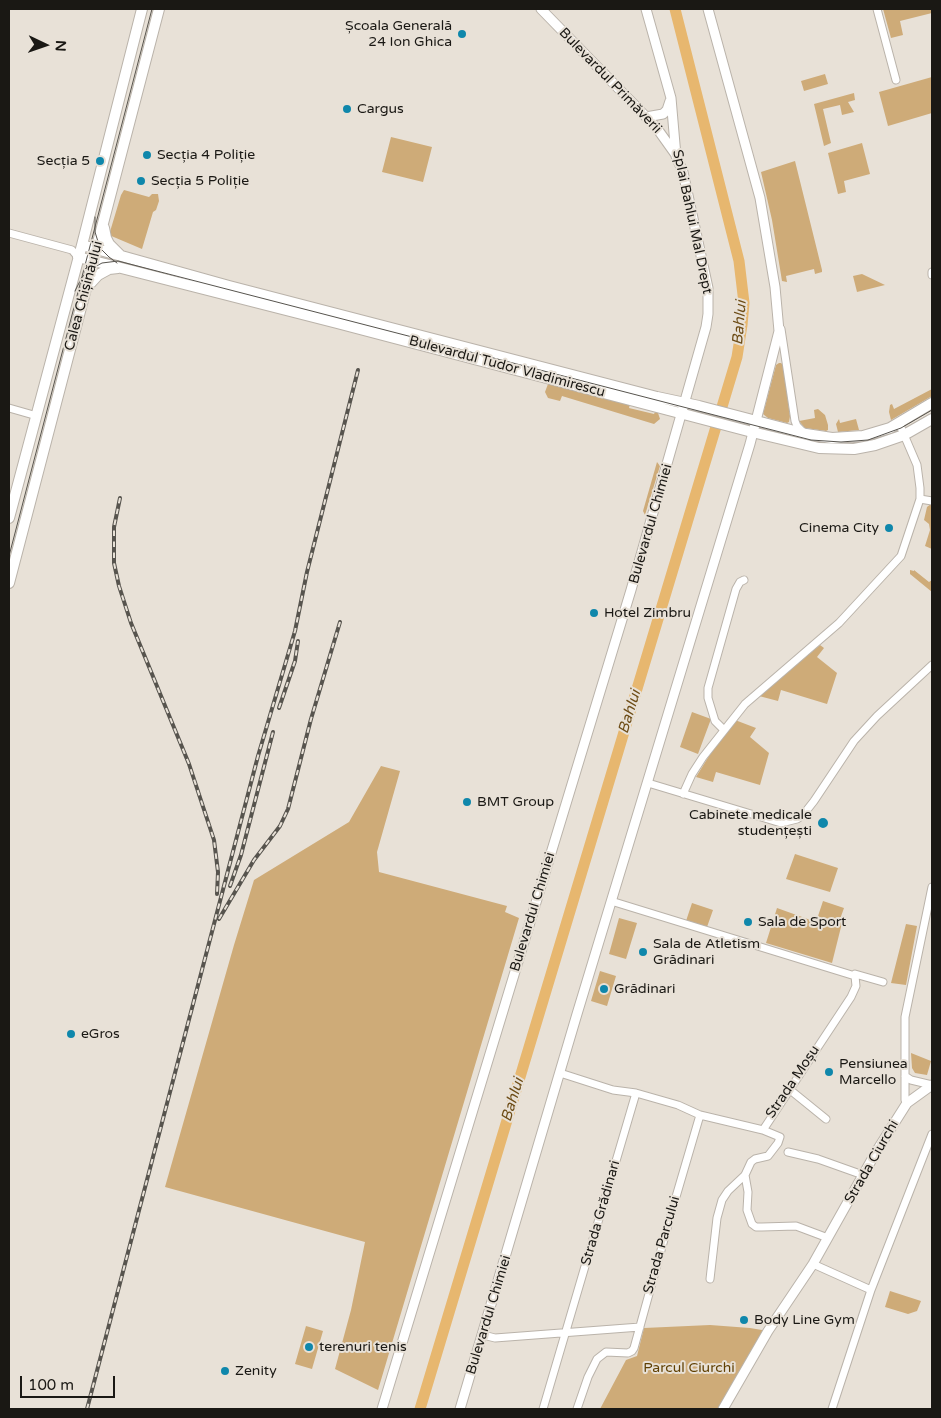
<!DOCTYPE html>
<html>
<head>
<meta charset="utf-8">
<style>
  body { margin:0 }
  #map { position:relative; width:941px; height:1418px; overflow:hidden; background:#e8e1d7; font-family:"Varela Round",sans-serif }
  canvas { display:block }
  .frame { position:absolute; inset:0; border:10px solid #1a1814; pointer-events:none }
  .north { position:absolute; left:20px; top:20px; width:50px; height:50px; -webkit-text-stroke:4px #e8e1d7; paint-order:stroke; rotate:93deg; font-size:14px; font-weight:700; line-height:20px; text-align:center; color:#1a1814 }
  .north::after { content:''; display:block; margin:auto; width:18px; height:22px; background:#1a1814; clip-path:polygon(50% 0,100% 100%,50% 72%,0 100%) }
  .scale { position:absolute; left:20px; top:1376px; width:95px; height:22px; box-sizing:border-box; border:2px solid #1a1814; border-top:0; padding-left:6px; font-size:15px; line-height:18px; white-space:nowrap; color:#1a1814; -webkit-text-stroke:4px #e8e1d7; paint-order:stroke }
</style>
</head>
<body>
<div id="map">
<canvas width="941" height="1418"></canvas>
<div class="frame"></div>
<div class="north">N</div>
<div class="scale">100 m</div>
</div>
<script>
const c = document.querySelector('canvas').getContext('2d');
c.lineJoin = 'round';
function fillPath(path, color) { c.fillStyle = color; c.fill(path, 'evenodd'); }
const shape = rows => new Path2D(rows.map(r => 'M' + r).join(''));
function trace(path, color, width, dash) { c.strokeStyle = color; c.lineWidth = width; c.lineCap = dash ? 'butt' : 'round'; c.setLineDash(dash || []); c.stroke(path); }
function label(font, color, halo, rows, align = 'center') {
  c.font = font + ' "Varela Round",sans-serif'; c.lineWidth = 4; c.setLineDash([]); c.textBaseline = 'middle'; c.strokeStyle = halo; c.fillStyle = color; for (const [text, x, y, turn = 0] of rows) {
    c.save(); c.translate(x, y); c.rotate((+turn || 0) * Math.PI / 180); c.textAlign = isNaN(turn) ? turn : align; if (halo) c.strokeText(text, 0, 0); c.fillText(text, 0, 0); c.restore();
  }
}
fillPath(shape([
  [883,9,932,9,932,13,900,21,903,35,891,38],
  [825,74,828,84,804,91,801,81],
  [932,77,932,113,888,126,879,92],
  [854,93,855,100,848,102,854,112,842,115,840,105,823,109,831,143,824,146,814,104],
  [391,137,432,147,423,182,382,172],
  [862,143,870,174,844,181,846,192,838,194,828,153],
  [795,161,822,270,822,272,815,274,814,269,786,276,787,282,782,281,772,220,761,172],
  [124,190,149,197,152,194,158,194,159,201,156,210,153,212,142,249,109,235,121,195],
  [862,274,885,285,857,292,853,276],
  [779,363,781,363,783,365,790,416,789,422,787,423,768,418,763,414,776,365],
  [548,384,630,404,629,408,654,414,655,412,658,413,660,419,654,424,562,396,560,401,548,398,545,392],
  [932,389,932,396,891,420,889,412,890,405,892,404,894,409],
  [818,409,825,415,828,425,828,430,826,431,805,428,799,421,815,418,814,410],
  [839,419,840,423,856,419,859,430,838,432,836,424],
  [657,462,660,466,645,515,643,511],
  [932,503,932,549,925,546,930,530,929,524,924,520,927,507],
  [910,570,914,571,914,570,929,582,932,580,932,592,910,574],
  [820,645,824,648,817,657,837,673,827,704,781,690,778,701,759,696],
  [692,712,711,719,698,754,680,747],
  [735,720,756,728,750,737,769,753,760,785,716,772,713,782,696,777,709,756],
  [381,766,400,771,377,852,379,872,507,906,505,912,519,918,378,1390,335,1369,351,1310,365,1242,165,1187,234,945,254,880,349,822],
  [795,854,838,868,830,892,786,879],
  [823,901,844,908,839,922,842,923,832,963,766,943,777,908,816,922],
  [692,903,713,910,707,927,686,921],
  [619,918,637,923,626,959,609,954],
  [906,924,917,926,906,985,891,983],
  [600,971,616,976,607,1006,591,1001],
  [911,1053,931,1061,927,1075,915,1073,912,1068],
  [890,1291,921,1301,917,1311,908,1314,885,1307],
  [710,1325,750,1328,768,1331,723,1409,600,1409,626,1360,637,1356,644,1328],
  [306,1326,323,1331,312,1369,295,1364]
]), '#ceab78');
trace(shape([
  [420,1409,737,357,742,325,744,303,739,261,675,9]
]), '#e7b76f', 11);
const street = shape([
  [877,9,896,80],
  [9,233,72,250,78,257],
  [932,272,932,275],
  [781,329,795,421,797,426,803,432],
  [9,408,37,416],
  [920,499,932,501],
  [723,729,715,721,708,698,708,688,736,589,740,582,744,580],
  [648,783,781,823,797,819,803,815,814,801,854,741,877,716,932,665],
  [683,794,692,774,703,757,745,704,839,623,901,556,920,499,920,488,917,465,899,423],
  [611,901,855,976,855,974,883,982],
  [560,1073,613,1090,636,1093,678,1105,700,1115,763,1130,780,1137,778,1143,768,1156,755,1159,751,1162,745,1175,728,1191,722,1200,717,1218,710,1279],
  [905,1076,911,1080,932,1085],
  [789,1089,826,1119],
  [907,1103,905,1100,905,1017,932,887],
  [763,1130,851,997,856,986,855,976],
  [788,1152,818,1159,863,1175],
  [745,1175,748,1192,747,1210,752,1224,756,1227,762,1227,796,1226,828,1238],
  [813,1264,871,1290],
  [483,1335,495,1338,640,1327],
  [543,1409,636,1093],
  [577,1409,588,1377,597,1359,606,1352,628,1353,632,1351,634,1348,673,1207,700,1115],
  [832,1409,871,1290,932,1134]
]);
const secondary = shape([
  [541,9,656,127,676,155],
  [646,117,663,114,667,110,670,101],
  [382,1409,631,590,706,327,708,314,708,288,683,172,676,156,671,98,646,9],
  [460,1409,577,1014,750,444,779,331,775,287,760,198,708,9],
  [723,1409,768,1331,813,1264,876,1152,907,1103,932,1085]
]);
const primary = shape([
  [104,228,106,238,109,244,120,255],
  [82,245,229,286,657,397,699,406,806,434,832,438,863,436,890,428,932,403],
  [78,257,337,323,752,432,819,448,854,449,875,445,904,435,932,419],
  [87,287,98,275,109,269,118,268],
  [9,518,82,245,142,9],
  [9,583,159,9]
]);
trace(street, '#bab3aa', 9);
trace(secondary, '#bab3aa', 11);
trace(primary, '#bab3aa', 12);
trace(street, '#fff', 7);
trace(secondary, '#fff', 9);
trace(primary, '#fff', 10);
trace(shape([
  [95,217,95,232,100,248,109,257,117,263],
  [75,291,82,277,91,269,102,263,118,261,811,440,841,442,868,440,901,428,932,410],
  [9,556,152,9]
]), '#57544e', 1);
const rail = shape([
  [120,498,114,527,114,563,119,586,131,623,189,764,214,840,218,872,217,894],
  [279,708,295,661,298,641],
  [230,886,241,855,273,732],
  [219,919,254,860,280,826,288,809,311,719,340,622],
  [87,1409,258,756,295,631,307,572,358,370]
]);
trace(rail, '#57544e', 4);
trace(rail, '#e8e1d7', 2, [5.5]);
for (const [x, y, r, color] of [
  [462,34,5,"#0f87ab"],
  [347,109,5,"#0f87ab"],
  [147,155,5,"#0f87ab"],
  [100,161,5,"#0f87ab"],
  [141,181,5,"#0f87ab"],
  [889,528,5,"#0f87ab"],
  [594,613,5,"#0f87ab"],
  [467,802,5,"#0f87ab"],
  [823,823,6,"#0f87ab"],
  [748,922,5,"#0f87ab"],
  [643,952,5,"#0f87ab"],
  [604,989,5,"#0f87ab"],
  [71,1034,5,"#0f87ab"],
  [829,1072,5,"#0f87ab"],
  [744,1320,5,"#0f87ab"],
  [309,1347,5,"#0f87ab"],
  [225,1371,5,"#0f87ab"]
]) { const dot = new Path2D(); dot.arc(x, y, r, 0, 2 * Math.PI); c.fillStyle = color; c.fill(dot); trace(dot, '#e8e1d7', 2); }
label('14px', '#1a1814', '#e8e1d7', [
  ["Școala Generală",452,26,"right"],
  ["24 Ion Ghica",452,42,"right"],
  ["Cargus",357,109],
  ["Secția 4 Poliție",157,155],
  ["Secția 5",90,161,"right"],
  ["Secția 5 Poliție",151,181],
  ["Cinema City",879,528,"right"],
  ["Hotel Zimbru",604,613],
  ["BMT Group",477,802],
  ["Cabinete medicale",812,815,"right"],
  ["studențești",812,831,"right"],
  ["Sala de Sport",758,922],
  ["Sala de Atletism",653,944],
  ["Grădinari",653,960],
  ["Grădinari",614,989],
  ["eGros",81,1034],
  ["Pensiunea",839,1064],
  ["Marcello",839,1080],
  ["Body Line Gym",754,1320],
  ["terenuri tenis",319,1347],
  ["Zenity",235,1371]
], 'left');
label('14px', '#1a1814', '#e8e1d7', [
  ["Bulevardul Primăverii",610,81,46],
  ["Splai Bahlui Mal Drept",692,222,78],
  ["Calea Chișinăului",84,296,-75],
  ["Bulevardul Tudor Vladimirescu",507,367,15],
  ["Bulevardul Chimiei",651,524,-74],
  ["Bulevardul Chimiei",533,912,-73],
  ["Strada Moșu",793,1082,-56],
  ["Strada Ciurchi",872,1162,-60],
  ["Strada Grădinari",601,1213,-74],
  ["Strada Parcului",662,1245,-74],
  ["Bulevardul Chimiei",489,1315,-73]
]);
label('14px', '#604003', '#e8e1d7', [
  ["Parcul Ciurchi",689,1368]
]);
label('italic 15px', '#6e4d17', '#e8e1d7', [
  ["Bahlui",740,323,-85],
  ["Bahlui",630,712,-73],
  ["Bahlui",513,1100,-73]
]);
</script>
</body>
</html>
